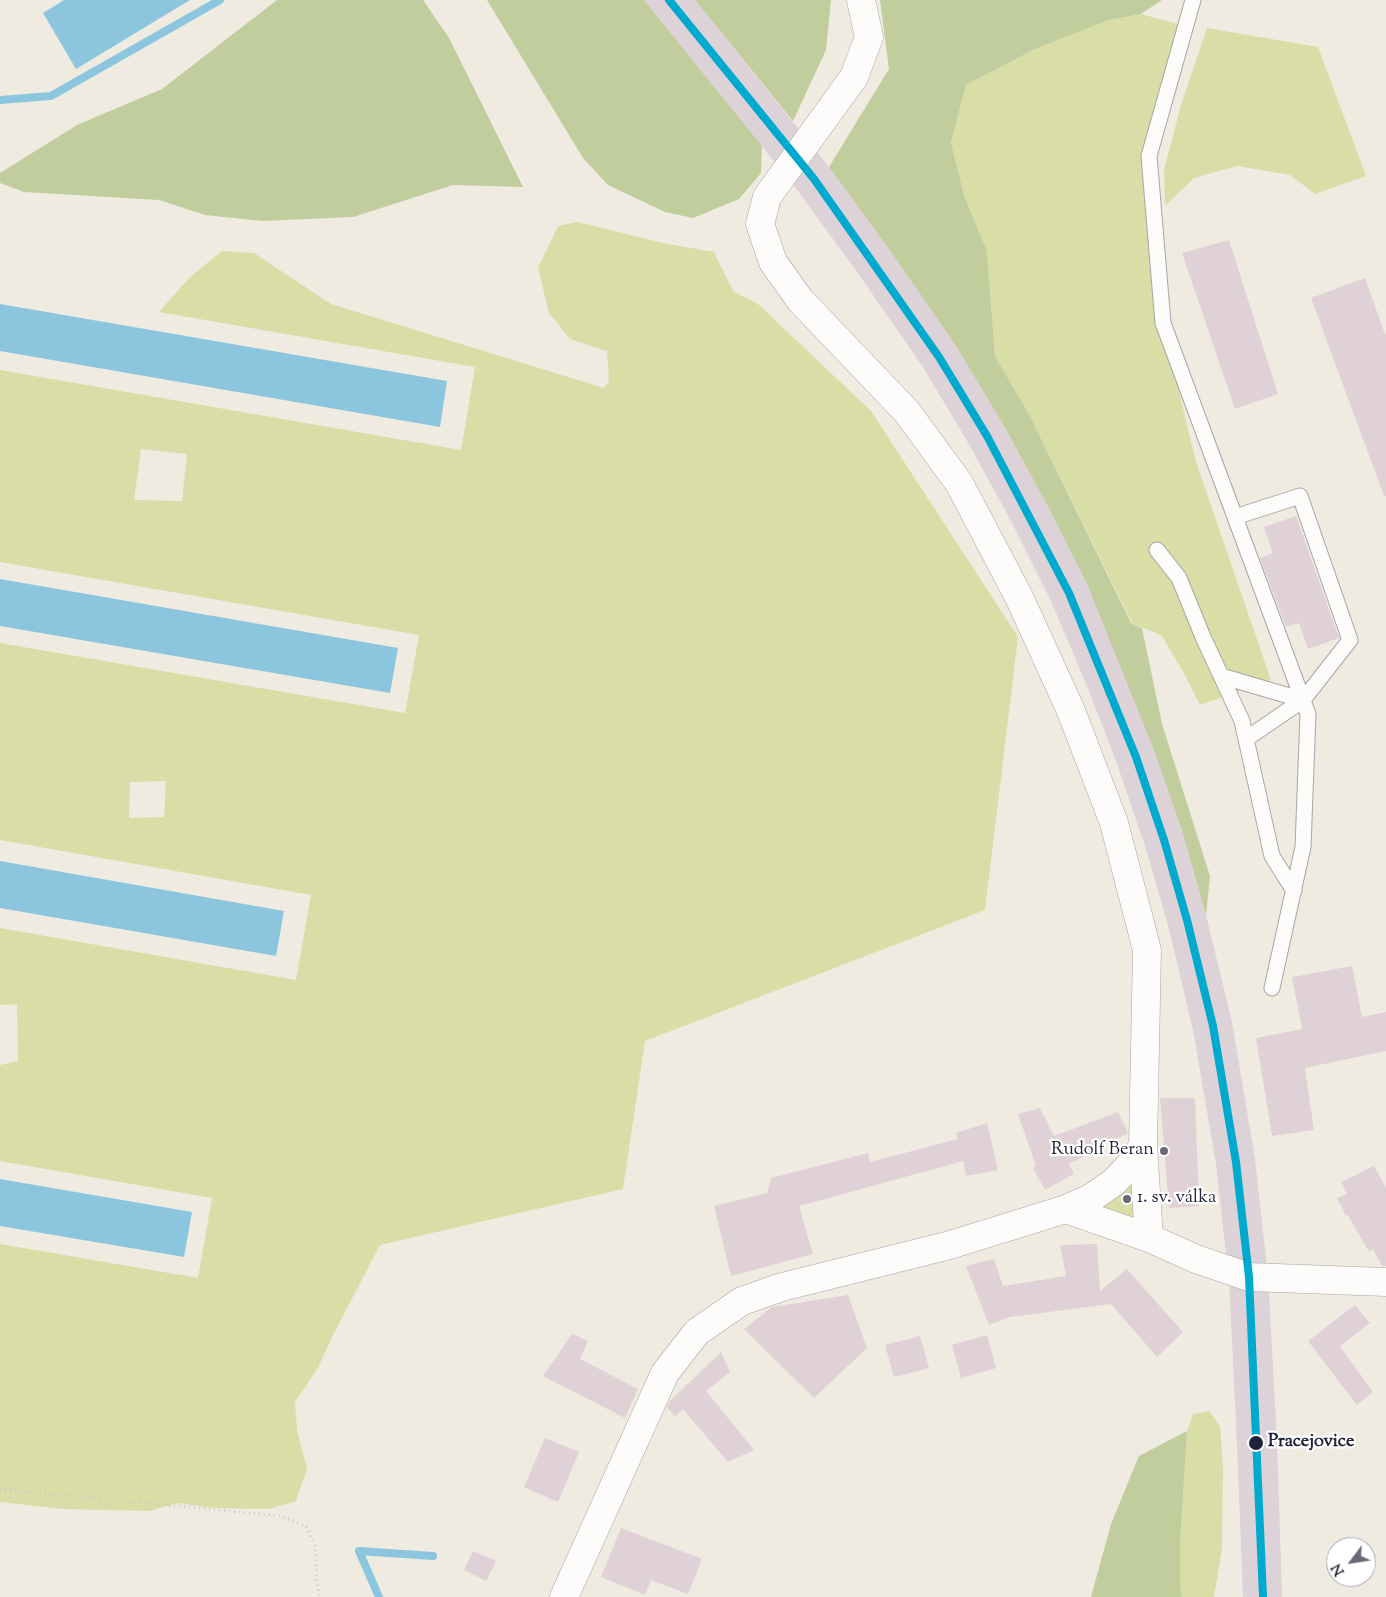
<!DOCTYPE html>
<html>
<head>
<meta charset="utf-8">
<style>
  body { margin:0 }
  #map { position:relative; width:1386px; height:1597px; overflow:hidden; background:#efebe1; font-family:"Sorts Mill Goudy",serif }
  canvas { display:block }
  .north { position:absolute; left:1326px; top:1537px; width:50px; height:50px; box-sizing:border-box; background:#fff; border:1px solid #a7a7b1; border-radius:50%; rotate:239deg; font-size:14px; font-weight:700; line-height:20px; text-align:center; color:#22223b }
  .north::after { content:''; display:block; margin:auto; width:18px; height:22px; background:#6a6875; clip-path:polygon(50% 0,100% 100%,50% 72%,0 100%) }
</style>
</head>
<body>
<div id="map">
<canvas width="1386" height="1597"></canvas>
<div class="north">N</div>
</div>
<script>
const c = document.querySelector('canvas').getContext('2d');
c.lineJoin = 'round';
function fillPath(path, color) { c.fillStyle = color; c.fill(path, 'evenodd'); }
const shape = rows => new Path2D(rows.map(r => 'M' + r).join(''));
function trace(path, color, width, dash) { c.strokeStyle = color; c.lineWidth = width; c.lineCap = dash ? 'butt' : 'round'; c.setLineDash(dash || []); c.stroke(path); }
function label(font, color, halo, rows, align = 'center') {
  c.font = font + ' "Sorts Mill Goudy",serif'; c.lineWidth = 4.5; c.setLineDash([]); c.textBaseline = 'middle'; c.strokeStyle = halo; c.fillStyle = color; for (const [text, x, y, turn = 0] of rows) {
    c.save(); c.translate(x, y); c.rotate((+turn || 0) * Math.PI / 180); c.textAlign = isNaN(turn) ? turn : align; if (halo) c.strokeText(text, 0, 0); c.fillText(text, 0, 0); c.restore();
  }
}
fillPath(shape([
  [644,0,695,0,829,167,889,249,956,346,1004,426,1046,503,1087,584,1123,671,1154,750,1183,834,1206,915,1232,1022,1255,1159,1268,1276,1277,1442,1282,1597,1243,1597,1237,1444,1229,1279,1216,1164,1193,1030,1168,925,1145,846,1117,764,1087,686,1051,601,1011,521,970,446,923,367,857,272,798,191]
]), '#ddd2d7');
fillPath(shape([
  [1141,14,1181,25,1145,156,1146,219,1154,287,1196,462,1271,680,1200,705,1185,675,1162,636,1132,623,1030,416,995,356,987,251,964,195,951,143,966,85,1035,49,1109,20],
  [1207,28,1318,47,1366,176,1315,194,1290,175,1237,166,1194,178,1168,203,1165,204,1164,170,1181,105],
  [577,222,663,243,714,252,733,291,758,304,871,411,1018,637,985,910,645,1041,623,1189,380,1245,332,1337,318,1368,295,1402,297,1430,307,1469,296,1501,269,1509,213,1508,179,1503,149,1511,63,1509,0,1502,0,1244,198,1278,212,1198,0,1161,0,1065,18,1061,17,1004,0,1005,0,928,296,980,311,895,0,840,0,643,405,713,419,635,0,562,0,370,461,450,475,367,159,312,190,277,222,251,254,253,331,304,604,388,609,381,607,351,570,339,549,313,538,268,558,226],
  [141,449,187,454,182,501,134,500],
  [166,781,164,817,129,818,130,782],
  [1130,1184,1134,1185,1139,1212,1134,1219,1103,1208,1101,1204],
  [1209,1411,1220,1426,1223,1469,1222,1548,1214,1597,1182,1597,1180,1586,1180,1546,1187,1431,1193,1414]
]), '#d8dea6');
fillPath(shape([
  [277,0,423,0,449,38,523,187,453,185,353,217,263,221,205,215,159,200,24,192,0,183,0,173,77,125,162,89],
  [487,0,644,0,762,146,761,173,739,199,693,218,665,212,608,185,583,158],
  [695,0,831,0,826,50,793,121],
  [880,0,1162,0,1141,14,1109,20,1035,49,966,85,951,143,964,195,987,251,995,356,1030,416,1131,623,1142,628,1162,724,1210,876,1206,915,1183,834,1154,750,1087,584,1046,503,1004,426,956,346,889,249,829,167,889,69],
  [1187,1431,1180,1546,1180,1586,1182,1597,1091,1597,1111,1524,1139,1456]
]), '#c1cd9d');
fillPath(shape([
  [64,0,190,0,76,69,43,13],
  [0,304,447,381,440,427,0,351],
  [0,579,398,648,390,693,0,626],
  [0,861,284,911,276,956,0,908],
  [0,1179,192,1212,184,1257,0,1226]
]), '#8cc6de');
trace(shape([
  [0,100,51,96,220,0],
  [379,1597,359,1551,433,1556]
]), '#8cc6de', 8);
fillPath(shape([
  [1229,240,1278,394,1235,409,1182,253],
  [1365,278,1386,337,1386,496,1384,496,1311,298],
  [1296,516,1339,638,1308,649,1299,623,1286,627,1260,558,1273,553,1264,527],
  [1352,966,1362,1017,1386,1012,1386,1051,1305,1068,1314,1130,1272,1136,1256,1038,1302,1029,1292,977],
  [1160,1098,1195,1098,1199,1206,1169,1208],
  [1040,1108,1054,1136,1118,1112,1128,1133,1069,1164,1074,1174,1045,1190,1033,1168,1036,1166,1018,1114],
  [987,1123,998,1170,966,1176,963,1161,799,1206,813,1254,731,1276,714,1206,767,1193,771,1178,868,1153,870,1162,958,1139,956,1133],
  [1374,1166,1386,1188,1386,1266,1382,1266,1373,1249,1369,1252,1348,1215,1346,1216,1337,1198,1347,1194,1341,1182],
  [1097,1244,1100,1291,1127,1269,1183,1332,1157,1357,1111,1304,1010,1317,989,1325,966,1266,994,1259,1003,1286,1066,1276,1060,1245],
  [848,1295,867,1348,814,1398,744,1329,772,1307],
  [1355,1305,1370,1323,1340,1346,1373,1392,1357,1405,1308,1341],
  [572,1334,588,1341,580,1359,638,1389,625,1418,543,1376],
  [987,1335,996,1368,961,1378,952,1345],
  [920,1336,929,1368,894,1377,885,1345],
  [721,1352,730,1372,706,1391,754,1450,728,1462,683,1409,675,1416,667,1407,670,1401],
  [545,1438,579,1452,558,1502,524,1487],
  [621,1528,702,1559,688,1594,651,1580,645,1595,601,1577],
  [473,1551,496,1561,486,1581,464,1570]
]), '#e0d1d6');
const service = shape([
  [1193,0,1149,156,1163,323,1308,714,1303,847,1272,988],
  [1235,517,1300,496,1350,640,1303,700,1246,739],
  [1157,550,1179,578,1203,637,1242,721,1272,856,1294,891],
  [1221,676,1303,700]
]);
const tertiary = shape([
  [1143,1146,1149,1238],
  [1066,1209,1149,1238,1196,1259,1249,1277,1386,1282],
  [564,1597,665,1373,697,1332,742,1301,782,1287,950,1245,1066,1209,1091,1198,1114,1182,1129,1166,1143,1146,1147,950,1114,823,1071,711,1019,597,959,483,907,412,800,300,773,262,760,224,767,197,854,77,869,37,861,0]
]);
trace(service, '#a8a5a3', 17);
trace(tertiary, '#a8a5a3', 29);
trace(shape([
  [0,1489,281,1516,306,1526,315,1545,317,1582,320,1597]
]), '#cbcaca', 3, [1, 4]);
trace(service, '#fdfcfa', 15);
trace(tertiary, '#fdfcfa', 28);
trace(shape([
  [669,0,814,179,939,357,987,436,1069,593,1136,757,1164,840,1187,920,1213,1026,1236,1162,1249,1277,1263,1597]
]), '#00a9ce', 8);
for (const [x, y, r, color] of [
  [1164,1151,5,"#6a6875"],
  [1127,1199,5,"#6a6875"],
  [1256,1443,8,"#22223b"]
]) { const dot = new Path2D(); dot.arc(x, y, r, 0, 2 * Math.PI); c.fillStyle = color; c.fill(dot); trace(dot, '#fff', 2); }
label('18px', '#22223b', '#fff', [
  ["Rudolf Beran",1154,1151],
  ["1. sv. válka",1137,1199,"left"]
], 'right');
label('bold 18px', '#22223b', '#fff', [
  ["Pracejovice",1268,1443]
], 'left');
</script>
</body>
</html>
